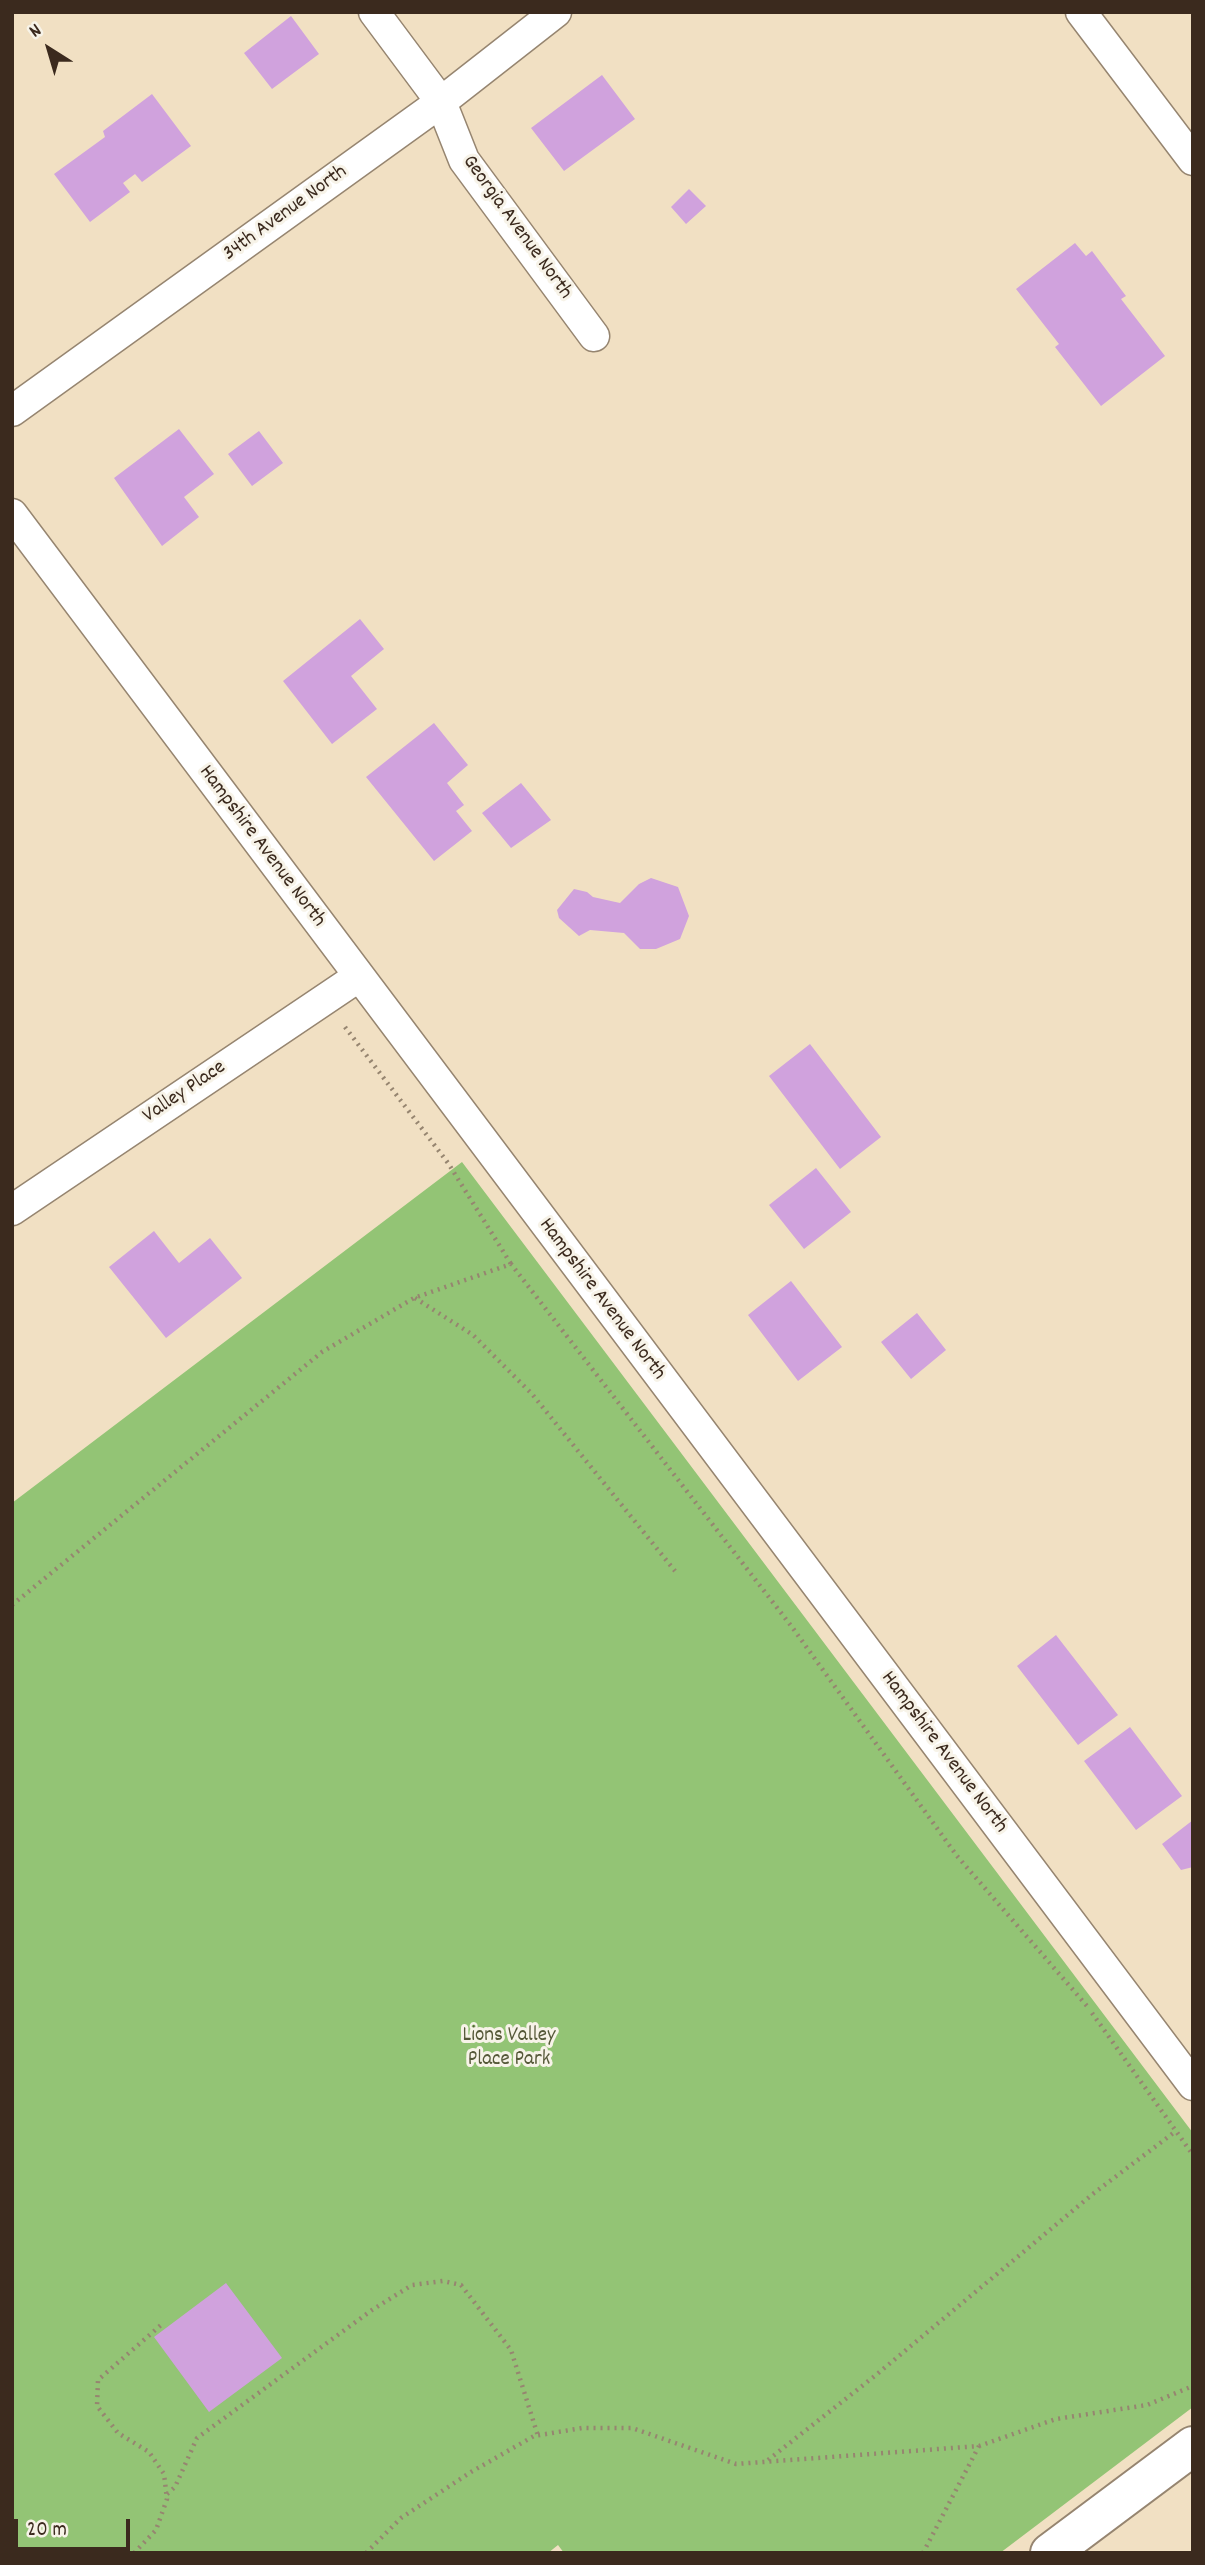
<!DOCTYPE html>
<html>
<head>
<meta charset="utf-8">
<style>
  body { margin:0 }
  #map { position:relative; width:1205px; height:2565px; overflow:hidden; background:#f1e0c3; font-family:Dekko,sans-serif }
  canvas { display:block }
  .frame { position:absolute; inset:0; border:14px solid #3b2a1e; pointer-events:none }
  .north { position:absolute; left:14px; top:14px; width:70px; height:70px; -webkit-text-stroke:5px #f7f3e8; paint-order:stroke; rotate:323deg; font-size:19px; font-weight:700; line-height:28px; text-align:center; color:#3b2a1e }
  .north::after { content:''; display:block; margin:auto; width:24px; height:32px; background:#3b2a1e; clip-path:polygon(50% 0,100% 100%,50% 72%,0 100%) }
  .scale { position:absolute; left:14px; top:2519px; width:116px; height:32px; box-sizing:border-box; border:4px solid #3b2a1e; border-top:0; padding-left:9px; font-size:21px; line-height:24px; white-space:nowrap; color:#3b2a1e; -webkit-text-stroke:5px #f7f3e8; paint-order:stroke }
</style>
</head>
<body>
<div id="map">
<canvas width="1205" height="2565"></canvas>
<div class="frame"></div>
<div class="north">N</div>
<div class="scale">20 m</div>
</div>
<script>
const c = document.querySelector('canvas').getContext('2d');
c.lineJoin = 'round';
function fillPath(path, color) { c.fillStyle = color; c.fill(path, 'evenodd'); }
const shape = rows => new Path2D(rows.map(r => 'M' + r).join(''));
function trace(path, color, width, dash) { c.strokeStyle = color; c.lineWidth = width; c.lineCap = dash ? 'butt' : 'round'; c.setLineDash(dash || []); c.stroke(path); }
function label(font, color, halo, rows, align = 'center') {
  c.font = font + ' Dekko,sans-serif'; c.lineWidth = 6; c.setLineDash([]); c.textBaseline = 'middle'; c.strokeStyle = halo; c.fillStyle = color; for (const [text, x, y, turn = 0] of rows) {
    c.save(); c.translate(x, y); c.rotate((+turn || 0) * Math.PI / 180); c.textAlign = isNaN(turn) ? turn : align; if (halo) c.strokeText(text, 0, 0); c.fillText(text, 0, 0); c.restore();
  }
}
fillPath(shape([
  [462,1162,1193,2133,1193,2407,1000,2553,564,2553,558,2545,548,2553,12,2553,12,1503]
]), '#93c475');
fillPath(shape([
  [291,16,319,54,272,89,244,53],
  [602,75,635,119,564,171,531,128],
  [152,94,191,146,142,182,135,174,123,183,130,192,90,222,54,174,105,137,103,131],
  [689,189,706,206,686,224,671,207],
  [1075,243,1086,256,1092,251,1126,296,1121,299,1165,356,1101,406,1055,347,1059,344,1016,289],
  [179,429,214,474,184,497,199,517,162,546,114,478],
  [259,431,283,463,252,486,228,454],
  [360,619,384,649,351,676,377,709,332,744,283,681],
  [434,723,468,765,447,783,464,805,456,811,472,831,434,861,366,777],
  [521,783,551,820,511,848,482,813],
  [651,878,678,887,689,916,680,939,656,949,640,949,624,933,590,930,579,936,559,918,557,910,574,889,587,892,593,897,620,903,639,884],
  [810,1044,881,1137,840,1169,769,1076],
  [816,1168,851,1212,804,1249,769,1205],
  [154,1231,179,1263,210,1238,242,1278,166,1338,109,1267],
  [791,1281,842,1347,798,1381,748,1315],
  [917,1313,946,1350,911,1379,881,1342],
  [1056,1635,1118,1715,1078,1745,1017,1666],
  [1130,1727,1182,1796,1136,1830,1084,1761],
  [1193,1820,1193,1867,1181,1870,1162,1844],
  [226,2283,282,2358,209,2412,154,2337]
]), '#d0a2dd');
const street = shape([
  [374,12,441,102,464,160,594,336],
  [1081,12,1193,160],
  [12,411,441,102,556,12],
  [12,514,1193,2085],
  [12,1210,358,977]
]);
const secondary = shape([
  [1050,2553,1193,2446]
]);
trace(street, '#968570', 33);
trace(secondary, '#968570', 42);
trace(shape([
  [345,1027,448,1163,511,1264],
  [415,1298,473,1335,532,1394,675,1571],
  [12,1605,322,1352,414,1298,511,1264,792,1627,957,1856,1087,2006],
  [1092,2013,1193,2155],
  [768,2460,876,2375,1094,2193,1176,2131],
  [167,2494,175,2487,197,2438,372,2310,412,2285,443,2281,461,2285,511,2350,538,2436],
  [134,2553,156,2530,167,2499,164,2474,149,2452,118,2433,97,2406,98,2380,161,2325],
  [366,2553,401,2518,471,2472,534,2436,582,2428,632,2428,736,2464,979,2446,1056,2419,1147,2405,1193,2386],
  [923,2553,979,2446]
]), '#968570', 4.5, [2, 5]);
trace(street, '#fff', 30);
trace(secondary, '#fff', 38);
label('21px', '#3b2a1e', '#f7f3e8', [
  ["34th Avenue North",286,214,-36],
  ["Georgia Avenue North",516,228,54],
  ["Hampshire Avenue North",261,847,53],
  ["Valley Place",185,1093,-34],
  ["Hampshire Avenue North",601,1300,53],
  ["Hampshire Avenue North",943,1753,53]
]);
label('21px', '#555838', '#f7f3e8', [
  ["Lions Valley",509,2037],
  ["Place Park",509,2061]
]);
</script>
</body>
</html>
